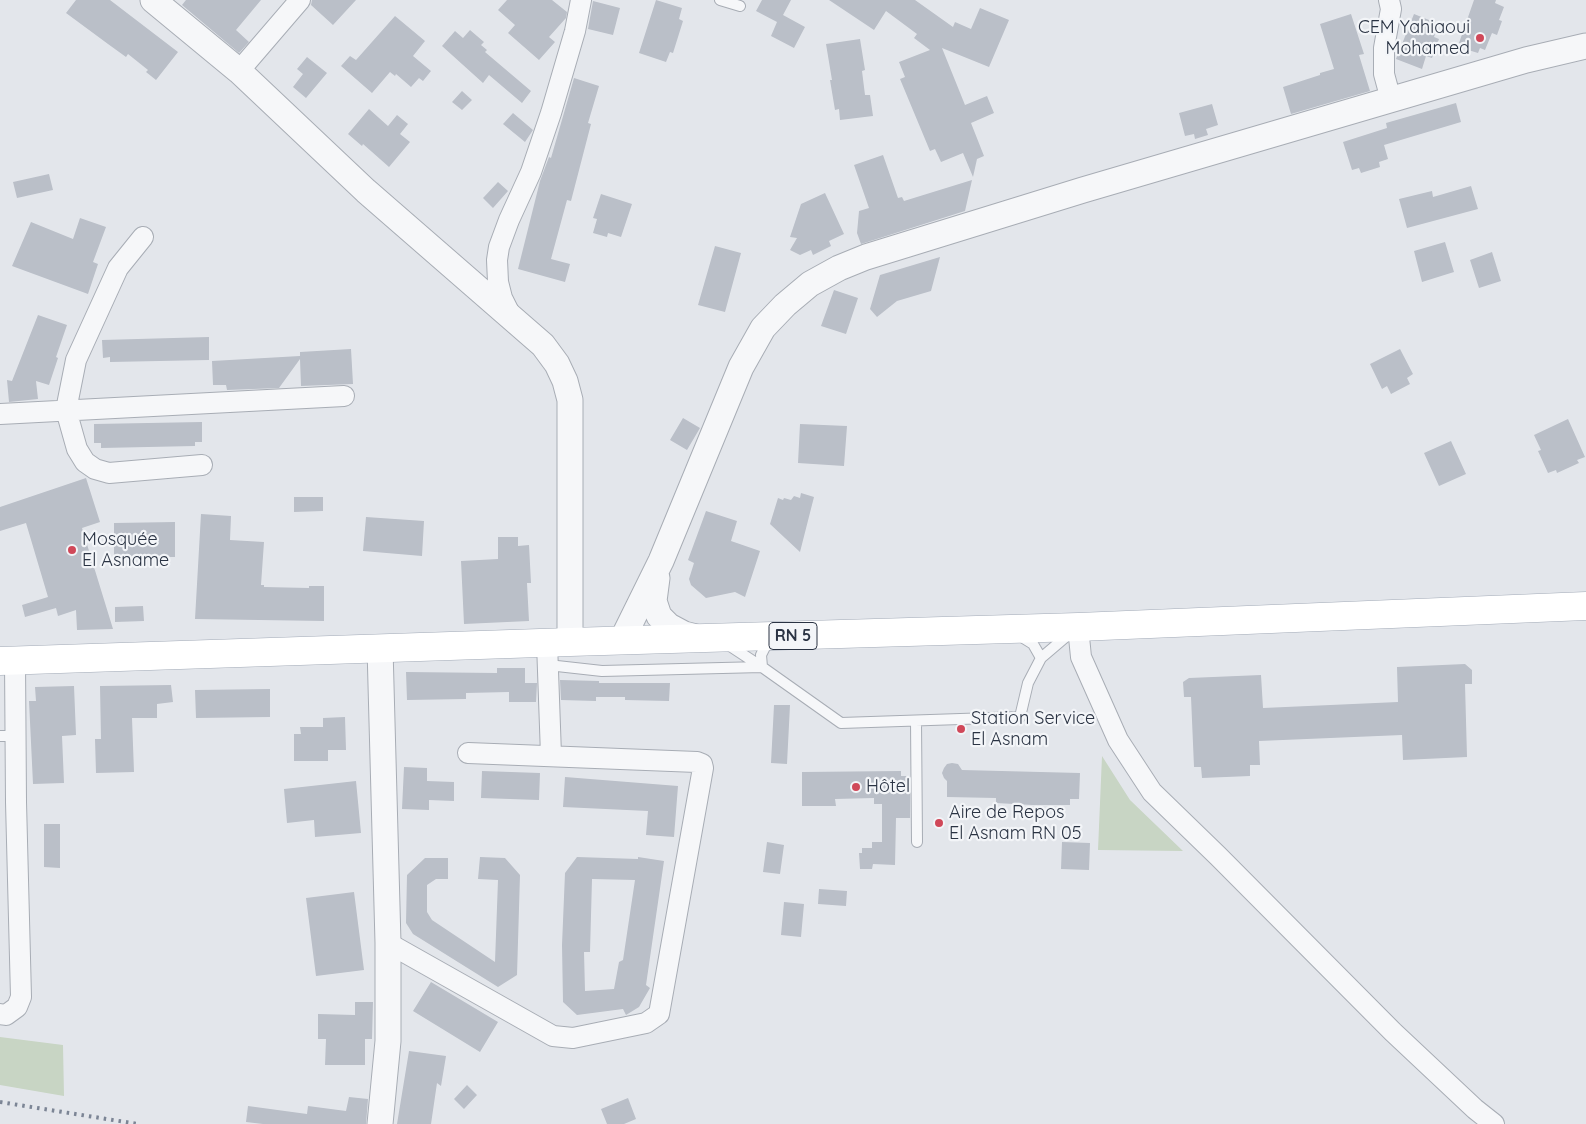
<!DOCTYPE html>
<html>
<head>
<meta charset="utf-8">
<style>
  body { margin:0 }
  canvas { display:block; background:#e3e6eb }
</style>
</head>
<body>
<canvas width="1586" height="1124"></canvas>
<script>
const c = document.querySelector('canvas').getContext('2d');
c.lineJoin = 'round';
function fillPath(path, color) { c.fillStyle = color; c.fill(path, 'evenodd'); }
const shape = rows => new Path2D(rows.map(r => 'M' + r).join(''));
function trace(path, color, width, dash) { c.strokeStyle = color; c.lineWidth = width; c.lineCap = dash ? 'butt' : 'round'; c.setLineDash(dash || []); c.stroke(path); }
function label(font, color, halo, rows, align = 'center') {
  c.font = font + ' Quicksand,sans-serif'; c.lineWidth = 4.5; c.setLineDash([]); c.textBaseline = 'middle'; c.strokeStyle = halo; c.fillStyle = color; for (const [text, x, y, turn = 0] of rows) {
    c.save(); c.translate(x, y); c.rotate((+turn || 0) * Math.PI / 180); c.textAlign = isNaN(turn) ? turn : align; if (halo) c.strokeText(text, 0, 0); c.fillText(text, 0, 0); c.restore();
  }
}
fillPath(shape([
  [1102,756,1130,800,1183,851,1098,850],
  [0,1037,63,1045,64,1096,0,1085]
]), '#c8d5c4');
fillPath(shape([
  [76,0,110,0,178,52,156,80,146,72,148,70,128,54,126,57,108,44,66,13],
  [186,0,261,0,236,30,249,42,239,53,182,5],
  [312,0,356,0,333,25,311,5],
  [507,0,552,0,567,12,566,18,549,37,555,42,539,60,508,33,515,25,498,10],
  [656,0,682,8,679,19,683,21,673,53,670,52,666,62,639,53],
  [762,0,791,0,783,15,805,27,794,48,771,36,777,22,756,11],
  [829,0,915,0,953,27,955,22,971,29,980,8,1009,20,989,67,942,48,965,105,987,96,994,113,971,123,984,156,977,159,973,177,963,153,941,162,935,149,930,151,900,79,905,77,899,62,930,50,914,38,917,34,886,11,874,30],
  [1474,0,1496,0,1495,3,1504,7,1499,20,1502,21,1497,35,1492,33,1485,50,1480,48,1478,53,1465,49,1466,46,1459,43],
  [593,1,620,8,613,35,588,29],
  [1351,14,1364,54,1359,55,1370,91,1291,114,1283,87,1320,75,1320,73,1334,69,1320,24],
  [1414,14,1439,24,1434,37,1439,39,1432,58,1426,56,1422,69,1396,59],
  [395,16,425,41,413,56,431,71,423,81,419,78,411,87,396,74,395,76,390,72,372,93,341,66,350,56,356,60],
  [470,30,484,42,481,45,487,50,485,52,531,91,522,103,489,75,483,83,442,46,455,31,463,38],
  [860,39,865,70,862,71,865,95,870,95,873,116,840,120,839,109,835,110,830,80,832,80,826,44],
  [307,57,327,73,306,98,293,87,303,74,297,69],
  [574,78,599,86,588,123,591,124,571,201,567,200,551,259,570,264,565,282,518,269,540,181,549,157,551,158],
  [462,91,472,100,462,110,452,102],
  [1456,103,1461,122,1384,145,1388,159,1379,162,1380,167,1361,173,1359,168,1352,170,1343,142,1387,128,1386,123],
  [1212,104,1218,125,1206,129,1208,135,1195,139,1194,134,1185,136,1179,113],
  [369,109,388,126,397,115,408,124,400,134,410,142,389,167,363,144,362,146,348,134],
  [513,113,533,130,525,142,503,124],
  [883,155,898,198,902,197,904,201,972,180,965,211,861,244,857,233,859,211,869,208,854,165],
  [49,174,53,190,17,198,13,182],
  [498,182,508,191,493,208,483,198],
  [1471,186,1478,209,1407,228,1399,199,1432,191,1433,197],
  [825,193,844,234,829,241,831,246,813,255,811,250,800,255,790,250,797,238,790,237,801,204],
  [601,194,632,204,621,237,608,233,607,237,593,233,597,219,593,218],
  [80,218,106,227,93,262,98,264,88,294,12,266,31,222,73,239],
  [1445,242,1454,272,1422,282,1414,251],
  [715,246,741,253,725,312,698,305],
  [1492,252,1501,281,1479,288,1470,260],
  [940,257,931,291,897,301,877,317,870,309,880,275],
  [834,290,858,298,846,334,821,326],
  [38,315,67,325,56,357,58,358,49,385,36,381,38,399,9,402,7,380,12,381],
  [209,337,209,360,110,362,110,357,103,358,102,340],
  [351,349,353,384,301,386,300,359,279,388,227,390,226,385,213,385,212,361,300,356,300,352],
  [1400,349,1413,374,1407,378,1410,384,1391,394,1387,386,1382,389,1370,364],
  [683,418,700,428,687,450,670,440],
  [1568,419,1585,457,1577,460,1579,463,1557,473,1556,470,1548,473,1538,451,1541,450,1534,435],
  [202,422,202,442,195,442,195,446,101,448,101,443,94,443,94,424],
  [800,424,847,426,844,466,798,463],
  [1451,441,1466,474,1439,486,1424,453],
  [86,478,100,522,82,528,113,629,77,630,76,610,58,616,56,608,25,617,22,605,48,597,26,523,0,531,0,507],
  [801,493,814,497,800,552,770,524,778,498,783,500,784,498,791,500,794,496,800,498],
  [294,497,323,497,323,511,294,512],
  [706,511,737,521,731,541,760,551,745,597,735,592,706,598,691,585,689,579,694,563,688,560],
  [201,514,231,516,230,540,264,542,261,585,264,585,264,587,309,588,309,586,324,586,324,621,195,619],
  [366,517,424,521,422,556,363,551],
  [175,522,175,557,114,557,114,523],
  [498,537,518,537,518,546,529,545,531,583,527,583,529,621,464,624,461,561,498,559],
  [143,606,144,621,115,622,115,607],
  [1465,664,1472,670,1472,684,1465,684,1467,757,1403,760,1402,735,1259,741,1260,765,1250,765,1250,776,1202,778,1201,767,1194,767,1191,697,1184,697,1183,682,1189,678,1261,675,1263,708,1398,702,1397,667],
  [497,668,525,668,525,683,537,683,536,702,509,702,509,692,466,693,466,699,407,700,406,672,497,673],
  [560,680,599,681,599,683,670,683,669,701,625,700,625,697,596,697,596,701,561,700],
  [171,685,173,702,157,704,157,718,132,718,134,772,96,773,95,739,101,739,100,686],
  [74,686,76,735,62,736,64,783,33,784,29,701,36,701,35,687],
  [270,689,270,717,196,718,195,690],
  [774,705,790,705,787,764,771,763],
  [345,717,346,750,328,750,328,761,294,761,294,734,301,734,300,727,323,727,323,718],
  [952,763,958,764,962,770,1080,773,1079,799,1070,799,1070,805,1032,805,996,803,996,798,947,797,947,781,944,778,942,773,944,768,947,764],
  [404,767,427,768,427,781,454,782,454,801,429,800,429,810,402,809],
  [482,771,540,773,539,800,481,798],
  [901,771,901,776,910,776,910,818,896,818,895,865,873,864,872,869,860,869,859,853,862,853,862,848,872,848,872,842,882,842,882,804,874,804,874,798,835,799,836,806,802,806,802,772],
  [565,777,678,786,674,837,646,835,648,811,563,807],
  [356,781,361,833,315,837,314,820,287,823,284,789],
  [44,824,60,824,60,868,44,867],
  [767,842,784,845,780,874,763,872],
  [1062,842,1090,843,1089,870,1061,869],
  [480,857,505,858,520,875,517,975,498,987,413,934,406,923,407,875,425,858,448,858,448,879,436,879,427,885,427,912,432,920,495,962,498,880,478,879],
  [577,857,638,859,638,857,664,861,646,985,650,988,639,1007,626,1015,623,1009,577,1015,563,1002,562,945,565,873],
  [592,879,635,880,623,960,619,962,614,989,585,991,584,952,590,952],
  [819,889,847,891,846,906,818,904],
  [354,892,364,970,316,976,306,898],
  [784,902,804,904,801,937,781,935],
  [431,982,498,1022,480,1052,413,1011],
  [355,1002,373,1002,372,1039,365,1039,365,1065,325,1065,326,1039,318,1039,318,1014,355,1015],
  [409,1051,446,1056,441,1086,437,1083,431,1124,397,1124],
  [467,1085,477,1095,464,1109,454,1099],
  [349,1097,368,1099,366,1124,263,1124,246,1122,248,1106,307,1114,308,1106,346,1111],
  [628,1098,636,1119,624,1124,607,1124,601,1109]
]), '#babfc8');
const service = shape([
  [720,0,740,6],
  [1020,636,1033,644,1041,658],
  [727,644,762,667,841,723,1020,717,1028,683,1041,658,1068,635],
  [548,665,602,671,762,667,761,655,765,647,773,640],
  [916,721,917,842],
  [0,736,16,736]
]);
const minor = shape([
  [1389,0,1391,9,1384,48,1384,74,1391,100],
  [239,71,300,0],
  [143,237,118,268,76,360,66,410,77,449,85,462,95,469,109,473,202,465],
  [511,316,502,298,498,282,497,260,499,247,509,220,531,172,551,113,575,31,581,0],
  [0,414,344,396],
  [1078,627,1081,657,1118,740,1152,792,1218,856,1393,1032,1475,1109,1494,1124],
  [547,643,551,755],
  [388,943,553,1036,573,1038,646,1023,659,1014,703,768,702,764,697,762,468,753],
  [0,1014,6,1015,17,1007,21,997,16,802,15,661]
]);
const tertiary = shape([
  [153,0,239,71,366,191,543,345,557,364,565,381,570,400,570,642],
  [657,578,654,601,659,616,669,626,684,634,700,638],
  [622,640,661,561,741,367,763,328,785,305,810,284,839,268,866,257,1083,190,1526,60,1586,46],
  [380,648,388,943,388,1041,380,1124]
]);
const primary = shape([
  [0,661,570,642,1078,627,1586,606]
]);
trace(service, '#a8adb5', 12);
trace(minor, '#a8adb5', 22);
trace(tertiary, '#a8adb5', 27);
trace(primary, '#a2aab7', 29);
trace(service, '#f6f7f9', 10);
trace(minor, '#f6f7f9', 20);
trace(tertiary, '#f6f7f9', 25);
trace(primary, '#fff', 28);
trace(shape([
  [0,1102,138,1124]
]), '#7c8595', 4, [2.5, 5]);
for (const [x, y, r, color] of [
  [1480,38,5,"#d04859"],
  [72,550,5,"#d04859"],
  [961,729,5,"#d04859"],
  [856,787,5,"#d04859"],
  [939,823,5,"#d04859"]
]) { const dot = new Path2D(); dot.arc(x, y, r, 0, 2 * Math.PI); c.fillStyle = color; c.fill(dot); trace(dot, '#f3f5f8', 2); }
for (const [x, y, w] of [
  [793,636,48]
]) { const box = new Path2D(); box.roundRect(x - w / 2, y - 13.5, w, 27, 4); c.fillStyle = '#f3f5f8'; c.fill(box); trace(box, '#2a3343', 1); }
label('bold 16px', '#2a3343', null, [
  ["RN 5",793,636]
]);
label('18px', '#2a3343', '#f3f5f8', [
  ["CEM Yahiaoui",1470,28,"right"],
  ["Mohamed",1470,49,"right"],
  ["Mosquée",82,540],
  ["El Asname",82,561],
  ["Station Service",971,719],
  ["El Asnam",971,740],
  ["Hôtel",866,787],
  ["Aire de Repos",949,813],
  ["El Asnam RN 05",949,834]
], 'left');
</script>
</body>
</html>
